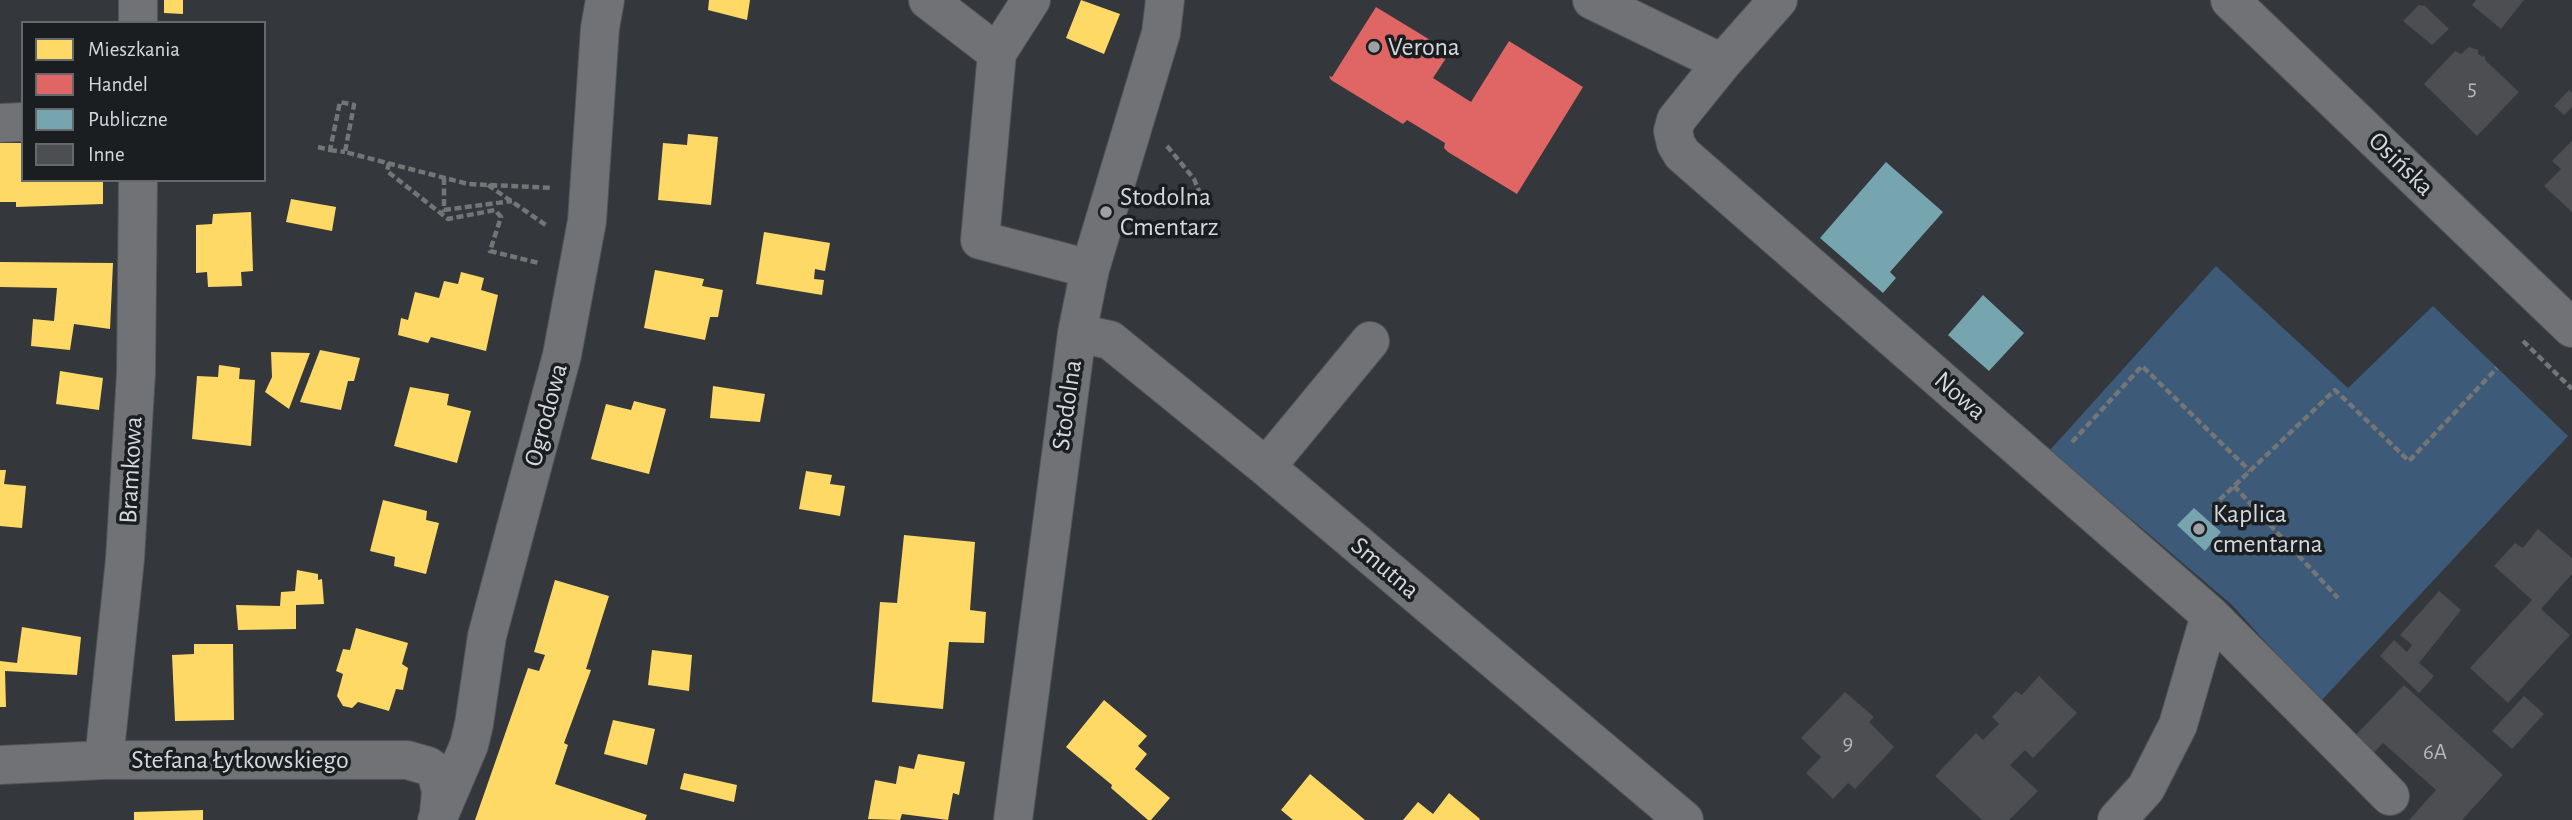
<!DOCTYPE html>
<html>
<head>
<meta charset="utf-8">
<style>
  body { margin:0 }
  #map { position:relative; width:2572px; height:820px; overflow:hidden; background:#34373b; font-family:"Alegreya Sans",sans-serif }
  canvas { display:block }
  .legend { position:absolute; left:21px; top:21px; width:245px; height:161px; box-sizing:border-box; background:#1b1e21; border:2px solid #65696c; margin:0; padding:9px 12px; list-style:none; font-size:21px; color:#d5d9dd }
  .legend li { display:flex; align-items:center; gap:14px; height:35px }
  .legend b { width:35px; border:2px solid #65696c }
</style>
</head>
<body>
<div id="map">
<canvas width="2572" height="820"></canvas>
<ul class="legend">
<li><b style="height:19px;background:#ffd966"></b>Mieszkania</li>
<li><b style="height:19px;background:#e06666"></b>Handel</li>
<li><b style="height:19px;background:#76a5af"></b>Publiczne</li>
<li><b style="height:19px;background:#4c4e51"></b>Inne</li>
</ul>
</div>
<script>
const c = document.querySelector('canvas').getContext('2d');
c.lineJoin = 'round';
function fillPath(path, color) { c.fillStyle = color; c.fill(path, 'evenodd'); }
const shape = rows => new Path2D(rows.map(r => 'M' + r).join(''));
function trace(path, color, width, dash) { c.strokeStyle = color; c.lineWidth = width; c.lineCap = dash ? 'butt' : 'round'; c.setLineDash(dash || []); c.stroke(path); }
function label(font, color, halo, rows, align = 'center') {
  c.font = font + ' "Alegreya Sans",sans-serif'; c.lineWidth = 7; c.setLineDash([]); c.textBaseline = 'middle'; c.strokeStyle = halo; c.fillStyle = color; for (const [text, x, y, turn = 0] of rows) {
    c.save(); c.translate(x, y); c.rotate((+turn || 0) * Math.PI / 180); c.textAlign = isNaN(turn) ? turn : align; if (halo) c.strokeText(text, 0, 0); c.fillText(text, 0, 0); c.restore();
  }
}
fillPath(shape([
  [2216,266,2348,388,2433,306,2568,436,2320,702,2232,605,2050,450]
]), '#3e5a79');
fillPath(shape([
  [164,0,183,0,183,14,164,13],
  [709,0,750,0,747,20,708,10],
  [1081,0,1120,14,1104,54,1066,38],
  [688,134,718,137,711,205,658,200,663,143,687,145],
  [0,143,23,143,23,180,103,180,103,204,16,207,16,202,0,202],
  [291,199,336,207,332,231,286,222],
  [251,212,253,271,241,272,242,286,208,287,207,272,196,273,196,225,212,224,213,214],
  [764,232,830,243,825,271,815,269,814,279,824,280,822,295,756,284],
  [0,262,113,263,110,329,74,324,70,350,31,346,33,319,54,321,57,288,0,287],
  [655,270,704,279,702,286,723,290,718,317,710,317,705,340,644,328],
  [461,272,484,278,481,290,498,295,486,351,431,337,428,343,398,335,401,318,408,320,415,292,439,298,444,281,458,284],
  [320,350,360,358,354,381,348,381,341,410,300,402],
  [271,352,310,353,289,409,265,392,272,377],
  [219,365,240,368,239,379,255,380,251,446,192,439,197,376,218,377],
  [60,371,103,378,99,410,56,404],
  [713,386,765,394,760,422,710,418],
  [410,387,449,394,447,405,471,411,457,463,394,446],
  [634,401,666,409,649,474,591,459,606,404,631,410],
  [0,470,6,470,4,484,26,486,22,528,0,526],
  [806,471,832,475,830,484,845,486,840,516,799,509],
  [383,500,427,511,426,520,439,523,426,574,394,566,395,557,370,551],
  [904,535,975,542,970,610,986,612,984,643,949,642,943,709,872,702,880,602,897,603],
  [297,570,318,574,318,580,322,579,324,604,296,605,296,629,238,630,236,605,280,606,281,592,295,591],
  [555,580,609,596,586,669,591,670,564,743,568,745,555,784,647,815,645,820,475,820,528,668,539,671,545,655,534,652],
  [22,627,81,637,77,675,5,671,6,707,0,707,0,661,17,663],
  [356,628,408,643,402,664,408,668,403,690,396,689,389,711,358,702,352,708,343,706,337,696,343,674,336,671,343,649,350,650],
  [194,644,233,644,234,720,175,721,172,655,194,654],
  [652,650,692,655,689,691,648,685],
  [1104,700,1147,736,1138,746,1147,754,1135,769,1170,798,1151,820,1148,820,1111,788,1112,785,1066,747],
  [613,720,655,729,647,765,604,754],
  [918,754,965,762,959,795,953,793,948,820,902,814,900,820,868,819,875,780,896,784,899,766,914,769],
  [684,773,737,785,734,802,680,789],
  [1310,774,1365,820,1293,820,1281,810],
  [1449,793,1480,819,1479,820,1403,820,1418,802,1433,814],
  [203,810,203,820,134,820,134,812]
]), '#ffd966');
fillPath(shape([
  [1376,7,1450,52,1433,78,1471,102,1509,41,1583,87,1517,194,1448,152,1444,148,1445,143,1407,120,1403,124,1331,80,1329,76,1332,77]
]), '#e06666');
fillPath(shape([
  [1886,162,1943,212,1890,272,1896,278,1883,293,1820,238],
  [1983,295,2024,333,1989,371,1948,335],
  [2194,508,2221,532,2205,551,2177,525]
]), '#76a5af');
fillPath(shape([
  [2476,0,2524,0,2501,29,2472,5],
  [2419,5,2425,6,2449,29,2432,45,2403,21],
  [2469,47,2478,50,2478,54,2483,57,2484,55,2486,61,2519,92,2477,136,2424,84,2455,51,2461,54],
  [2569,90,2572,93,2572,107,2564,115,2554,106],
  [2572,141,2572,212,2544,186,2561,169,2552,161],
  [2538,529,2572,558,2572,574,2541,609,2570,635,2508,703,2470,668,2532,600,2494,566,2515,543,2523,548],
  [2439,591,2461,610,2419,663,2434,676,2419,693,2380,656,2394,640,2407,652,2412,645,2400,635],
  [2039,676,2077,713,2033,758,2025,750,2010,765,2038,791,2009,820,1982,820,1935,776,1976,733,1983,740,1999,724,1992,717,2016,691,2022,695],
  [2404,685,2503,775,2462,820,2409,820,2436,790,2383,743,2367,760,2348,743],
  [1845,692,1874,717,1869,722,1894,747,1855,789,1848,783,1833,799,1806,773,1821,757,1801,738],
  [2524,696,2544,714,2512,749,2492,731]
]), '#4c4e51');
const minor = shape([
  [928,0,997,53],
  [1031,0,997,53,980,240,1090,269],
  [1592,0,1722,63],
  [1778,0,1722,63,1676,120,1673,131,1676,144,1682,154,2210,615,2390,796],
  [2230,0,2572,328],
  [138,23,138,0],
  [0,123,23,122],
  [1077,333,1110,340,1266,467,1684,820],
  [1266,467,1370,341],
  [104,760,125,559,136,373,138,180],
  [0,765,104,760,407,760,428,766,436,772,441,791,439,813],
  [437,820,469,745,474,724,487,636,562,355,587,221,600,28,605,0],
  [1013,820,1077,333,1090,269,1161,33,1165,0],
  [2117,820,2146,788,2178,725,2210,615]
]);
trace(minor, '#515457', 40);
trace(shape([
  [1167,146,1194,179,1201,196],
  [318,147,330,150,340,102,354,105,345,152,468,184,553,188],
  [330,150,345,152],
  [389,163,387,171,448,219,495,210,501,217,490,251,539,263],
  [444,178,444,212],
  [488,185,547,226],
  [444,210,512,201],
  [2523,341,2572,389],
  [2072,442,2142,366,2250,471],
  [2234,486,2338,598],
  [2212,507,2335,390,2409,461,2497,368]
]), '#737577', 4.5, [7, 3.5]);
trace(minor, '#707275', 38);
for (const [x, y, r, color] of [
  [1374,47,7,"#9da0a4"],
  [1106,212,7,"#9da0a4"],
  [2199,529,7,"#9da0a4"]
]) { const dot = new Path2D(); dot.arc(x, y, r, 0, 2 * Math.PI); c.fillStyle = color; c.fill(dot); trace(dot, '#1b1e21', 2.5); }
label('23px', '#b3b6ba', null, [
  ["5",2472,88],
  ["9",1848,743],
  ["6A",2435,752]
]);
label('26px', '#d5d9dd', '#1b1e21', [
  ["Verona",1388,47],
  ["Stodolna",1120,197],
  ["Cmentarz",1120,227],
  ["Kaplica",2213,514],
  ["cmentarna",2213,544]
], 'left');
label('26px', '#d5d9dd', '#1b1e21', [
  ["Osińska",2401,164,44],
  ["Nowa",1960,396,41],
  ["Stodolna",1067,405,-82],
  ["Ogrodowa",546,415,-75],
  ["Bramkowa",131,470,-87],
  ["Smutna",1385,568,40],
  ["Stefana Łytkowskiego",240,760]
]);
</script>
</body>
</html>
